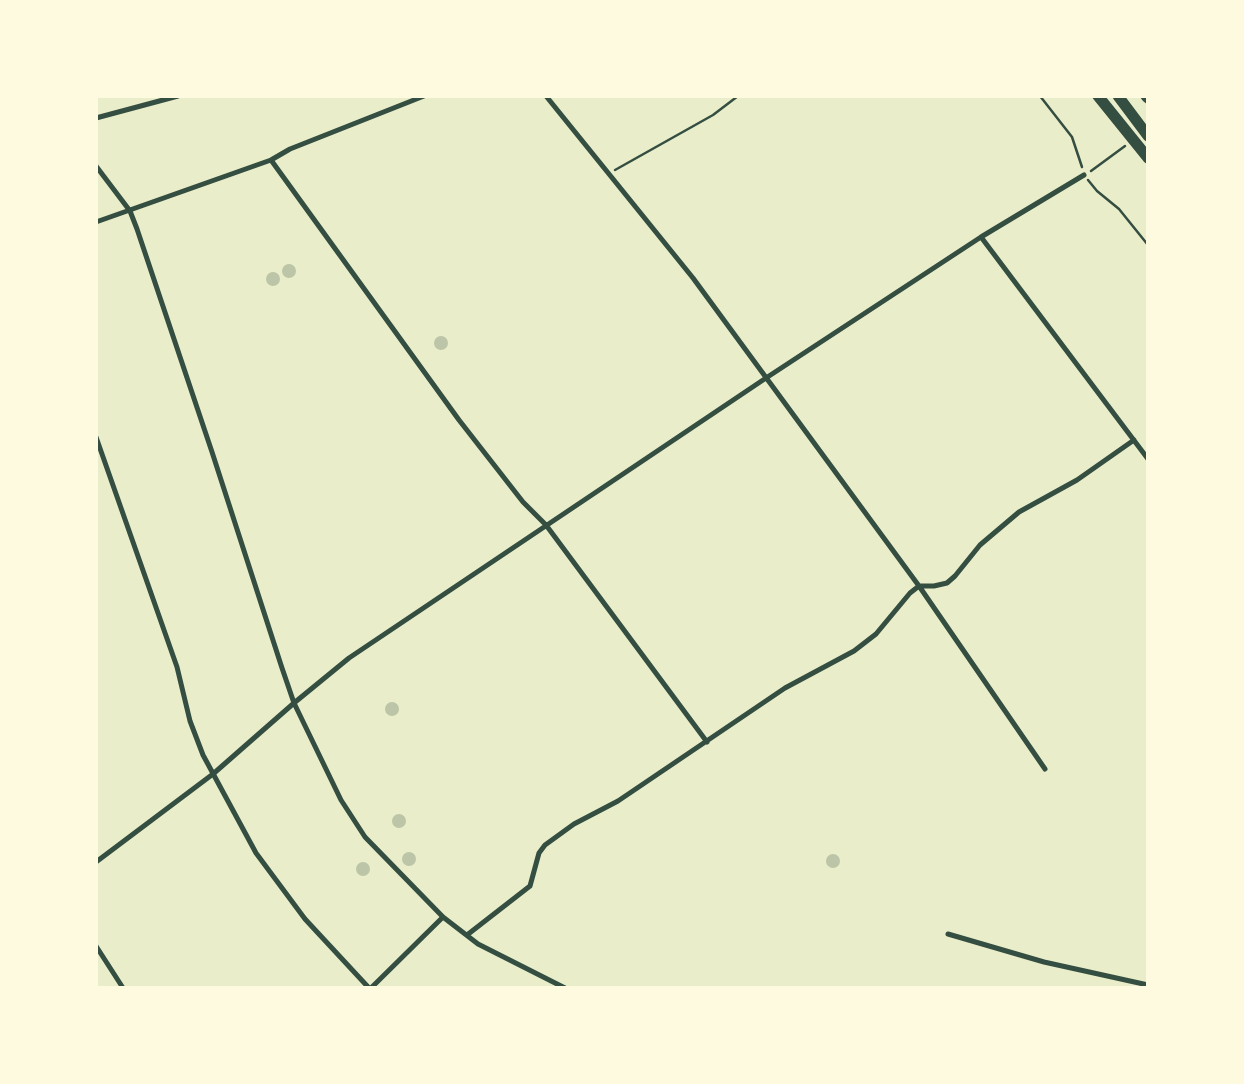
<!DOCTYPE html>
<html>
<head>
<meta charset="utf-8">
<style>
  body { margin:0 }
  #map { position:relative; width:1244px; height:1084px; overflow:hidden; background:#e9edc9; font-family:Karla,sans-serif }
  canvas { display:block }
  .frame { position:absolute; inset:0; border:98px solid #fefae0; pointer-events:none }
</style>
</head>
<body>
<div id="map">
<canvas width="1244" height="1084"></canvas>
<div class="frame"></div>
</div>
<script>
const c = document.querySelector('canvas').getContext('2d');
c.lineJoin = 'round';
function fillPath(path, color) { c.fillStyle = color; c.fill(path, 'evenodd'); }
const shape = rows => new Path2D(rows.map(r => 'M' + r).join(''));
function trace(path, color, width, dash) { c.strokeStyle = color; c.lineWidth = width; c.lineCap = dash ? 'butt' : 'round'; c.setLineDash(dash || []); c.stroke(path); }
fillPath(shape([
  '282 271a7 7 0 1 1 14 0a7 7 0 1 1-14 0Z',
  '266 279a7 7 0 1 1 14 0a7 7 0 1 1-14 0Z',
  '434 343a7 7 0 1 1 14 0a7 7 0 1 1-14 0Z',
  '385 709a7 7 0 1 1 14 0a7 7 0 1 1-14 0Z',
  '392 821a7 7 0 1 1 14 0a7 7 0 1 1-14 0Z',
  '402 859a7 7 0 1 1 14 0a7 7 0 1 1-14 0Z',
  '826 861a7 7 0 1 1 14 0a7 7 0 1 1-14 0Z',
  '356 869a7 7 0 1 1 14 0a7 7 0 1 1-14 0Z'
]), '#bcc5a7');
trace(shape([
  [1040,96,1072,137,1082,167],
  [615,170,713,115,738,96],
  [1091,171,1125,146],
  [1088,180,1097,191,1119,209,1148,245]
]), '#344e41', 2.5);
trace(shape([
  [546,96,693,278,919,586,1045,769],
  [96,118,178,96],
  [271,160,459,420,523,502,546,525,707,742],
  [96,166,130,211,137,229,212,452,282,668,294,703,341,800,365,837,443,917,478,944,565,988],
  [96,222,271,160,290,149,424,96],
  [981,237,1148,459],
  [96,437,177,667,190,721,203,755,256,853,305,919,369,988],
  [96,862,213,774,294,703,349,658,766,378,981,237,1084,175],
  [948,934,1044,962,1148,985],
  [467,935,530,886,539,853,545,845,574,824,618,801,785,688,854,651,876,634,910,593,919,586,934,586,947,583,955,576,980,545,1019,512,1077,480,1134,440],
  [96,946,123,988],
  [371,988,443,917]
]), '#344e41', 5);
trace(shape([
  [1098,96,1148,158],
  [1118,96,1148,136],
  [1146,96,1148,98]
]), '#344e41', 11);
</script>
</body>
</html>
